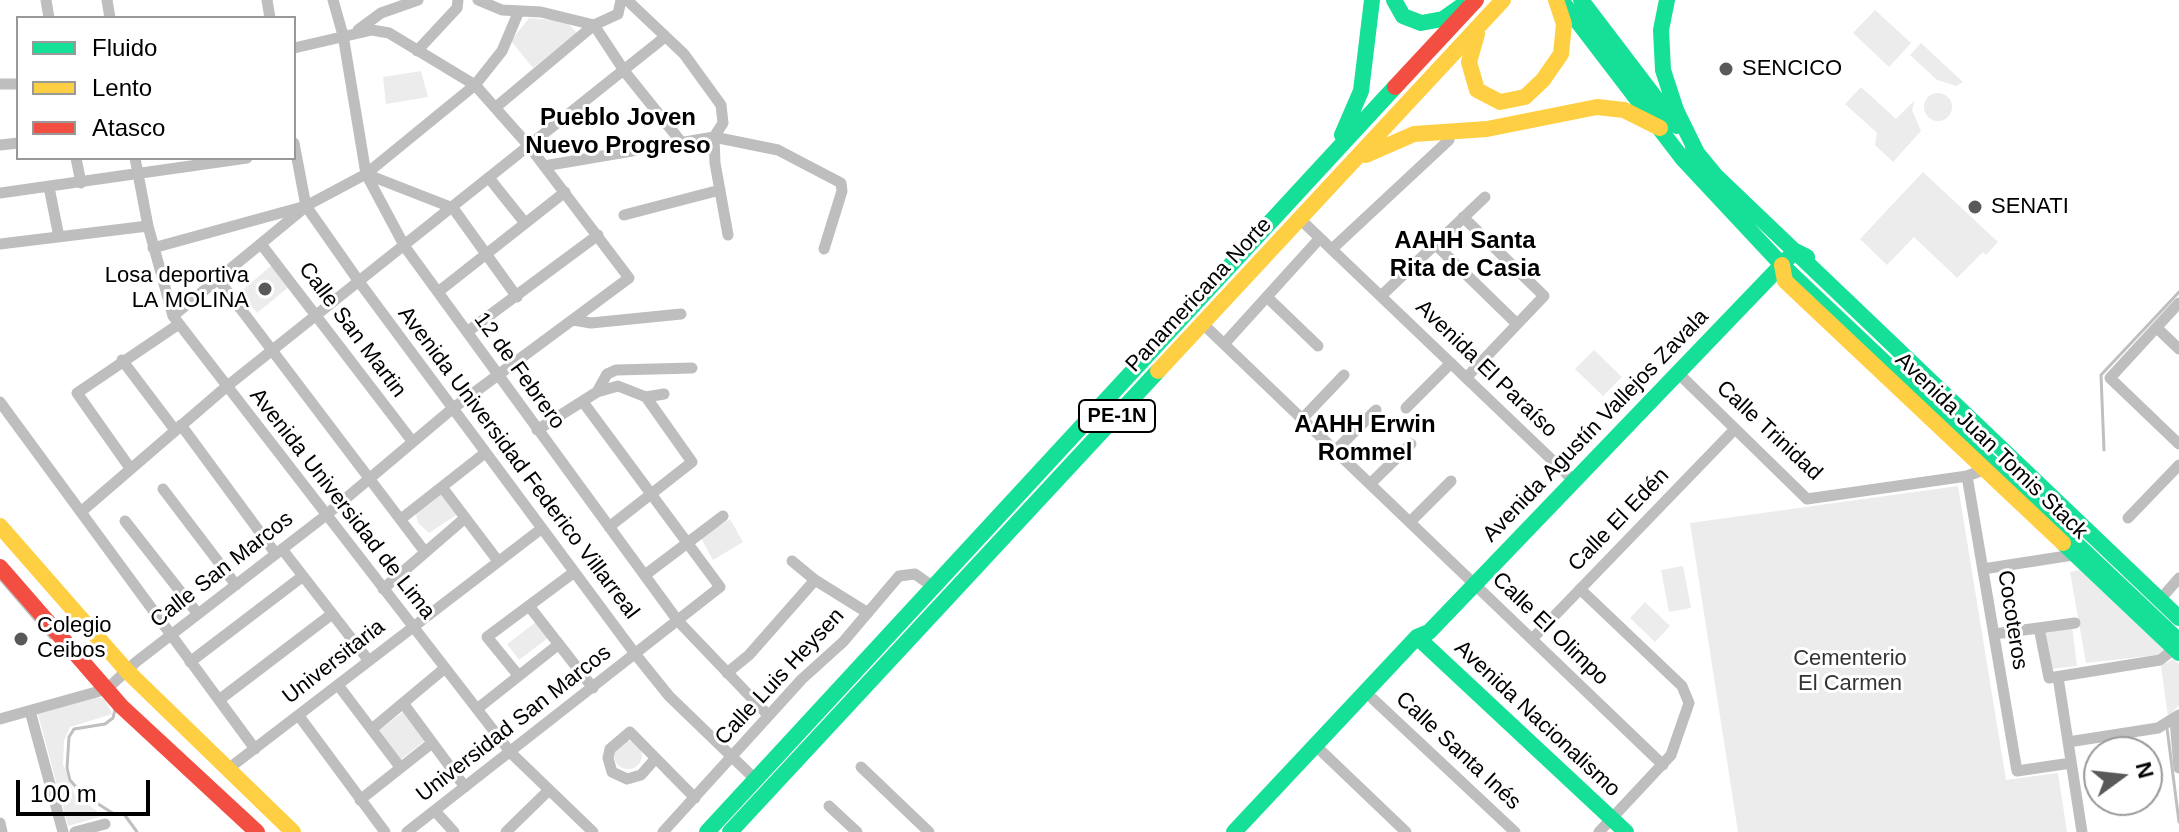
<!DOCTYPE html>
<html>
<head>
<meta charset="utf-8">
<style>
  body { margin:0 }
  #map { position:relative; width:2179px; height:832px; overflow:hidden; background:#fff; font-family:Helvetica,sans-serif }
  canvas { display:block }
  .legend { position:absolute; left:16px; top:16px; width:280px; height:144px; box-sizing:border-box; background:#fff; border:2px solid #999; margin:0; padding:10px 14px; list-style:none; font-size:24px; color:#000 }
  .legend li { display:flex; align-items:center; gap:16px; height:40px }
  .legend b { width:40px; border:2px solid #999 }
  .north { position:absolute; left:2083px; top:736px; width:80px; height:80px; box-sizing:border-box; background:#fff; border:2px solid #999; border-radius:50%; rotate:75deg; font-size:22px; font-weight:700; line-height:32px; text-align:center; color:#000 }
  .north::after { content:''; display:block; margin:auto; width:28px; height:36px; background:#595959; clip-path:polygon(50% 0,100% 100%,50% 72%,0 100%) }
  .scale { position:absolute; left:16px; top:780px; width:134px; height:36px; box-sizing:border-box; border:4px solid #000; border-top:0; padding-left:10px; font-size:24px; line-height:28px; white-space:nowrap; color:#000; -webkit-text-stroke:6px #fff; paint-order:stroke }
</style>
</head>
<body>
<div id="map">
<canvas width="2179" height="832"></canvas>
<ul class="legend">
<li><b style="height:10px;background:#16e098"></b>Fluido</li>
<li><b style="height:10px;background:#ffcf43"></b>Lento</li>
<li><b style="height:10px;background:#f24e42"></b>Atasco</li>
</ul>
<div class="north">N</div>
<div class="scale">100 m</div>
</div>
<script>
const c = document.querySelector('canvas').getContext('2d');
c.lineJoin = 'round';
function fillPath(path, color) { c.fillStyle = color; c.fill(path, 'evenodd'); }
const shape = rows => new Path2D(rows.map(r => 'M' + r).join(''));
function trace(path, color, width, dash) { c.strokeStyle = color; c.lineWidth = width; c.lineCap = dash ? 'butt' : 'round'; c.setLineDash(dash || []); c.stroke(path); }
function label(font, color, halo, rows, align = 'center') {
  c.font = font + ' Helvetica,sans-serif'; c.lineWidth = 6; c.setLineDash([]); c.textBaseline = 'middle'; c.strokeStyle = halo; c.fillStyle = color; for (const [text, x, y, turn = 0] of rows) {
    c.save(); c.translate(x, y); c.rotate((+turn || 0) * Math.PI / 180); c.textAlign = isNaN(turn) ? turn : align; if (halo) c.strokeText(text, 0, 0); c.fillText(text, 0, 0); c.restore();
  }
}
fillPath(shape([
  [1875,10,1911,43,1889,67,1853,33],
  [529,18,566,21,577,33,533,68,511,41],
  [1921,43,1963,82,1956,86,1937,80,1910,55],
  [421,71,428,97,386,104,383,77],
  [1861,87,1896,119,1915,100,1912,110,1921,131,1893,162,1875,145,1877,133,1845,104],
  '1924 107a14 14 0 1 1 28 0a14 14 0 1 1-28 0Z',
  [1923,172,1998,242,1986,255,1983,252,1957,278,1914,237,1887,265,1860,239],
  [272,265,290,286,257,313,240,292],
  [1594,350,1622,377,1603,396,1575,369],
  [1958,486,2006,780,2058,773,2067,832,1738,832,1690,523],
  [442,493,458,514,429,533,418,523,416,514],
  [730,519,743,542,713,560,701,538],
  [1683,566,1691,608,1669,612,1661,570],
  [2083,569,2164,650,2157,655,2086,663,2070,572],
  [1645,602,1670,626,1655,642,1630,618],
  [536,622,548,638,519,660,507,644],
  [2072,626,2077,666,2050,669,2045,630],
  [2173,659,2179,664,2179,705,2168,717,2161,666],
  [96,697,105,699,112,714,70,727,64,741,63,764,74,793,103,816,68,826,38,714],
  [404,711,426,740,400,760,378,731],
  '614 755a14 14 0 1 1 28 0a14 14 0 1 1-28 0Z'
]), '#ececec');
trace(shape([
  [2104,450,2101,375,2179,292],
  [0,579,51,638],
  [115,710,113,718,105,724,74,729,69,737,67,768,70,780,81,793,114,814,124,814,137,832],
  [2167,728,2179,822]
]), '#bfbfbf', 3);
trace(shape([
  [46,0,49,18],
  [107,0,110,18],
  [267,0,270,18],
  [333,0,343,35,366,174,405,247,678,621,768,715],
  [478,0,502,10,541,12,594,25,625,72,682,143],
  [627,0,684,54,721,105,723,123,714,137,715,163,728,235],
  [358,30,381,13,418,0],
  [417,51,457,8,458,0],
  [0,84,18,84],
  [496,107,594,25,618,14,621,0],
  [294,143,306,206,360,283,636,655,669,696,755,779],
  [0,145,18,143],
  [76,158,81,183],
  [135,158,148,226,173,316,511,753,593,832],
  [544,166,714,137,778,150,841,183,842,191,824,249],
  [366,174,453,208,517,297],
  [489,178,525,223],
  [49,187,59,237],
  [0,193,247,158],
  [624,215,720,190],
  [1463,217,1544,296,1466,378],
  [1300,219,1574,481],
  [0,244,148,226],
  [261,244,412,441],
  [1435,244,1517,324],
  [153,248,306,206,366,174,475,85,502,51,519,11],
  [1332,249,1449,140],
  [218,279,425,552],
  [438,292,565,192],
  [1381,296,1485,197],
  [1267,297,1318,346],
  [2179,303,2110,378,2179,444],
  [173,316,303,209],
  [573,320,591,323,681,314],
  [1202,323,1663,765],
  [2157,328,2179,349],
  [467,332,598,235],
  [1224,344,1320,238],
  [122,360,175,430],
  [1677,372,1807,499,1967,476,1983,470],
  [597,392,607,374,616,370,692,368],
  [0,402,255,749],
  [1406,408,1451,363],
  [1302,419,1344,375],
  [181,425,276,554],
  [537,430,597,392,618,386,646,397,664,394],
  [1335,451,1376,410],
  [130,468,77,393,179,324],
  [1967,476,2017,771,2071,763],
  [1370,484,1411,444],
  [442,487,498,561],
  [163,489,236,585],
  [82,511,226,387,665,37],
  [2128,518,2179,465],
  [401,519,485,453],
  [125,521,198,614],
  [1410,522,1451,481],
  [609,527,692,462,646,397],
  [282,549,369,661],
  [792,561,815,580,868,613],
  [1983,569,2073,555],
  [645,575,723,516],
  [383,589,465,518],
  [1580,589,1682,686,1689,703,1671,755,1599,832],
  [2165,594,2179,578],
  [529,606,593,688],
  [2039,628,2049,678,2160,660,2174,649],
  [1994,634,2075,623],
  [1532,639,1735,429],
  [190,662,303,576],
  [727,673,749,655,815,580],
  [518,675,487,637,573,573],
  [2058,677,2082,832],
  [338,685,400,767],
  [1373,699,1515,832],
  [219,700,332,614],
  [403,703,465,787],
  [477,709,559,644],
  [30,711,63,832],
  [299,716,385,832],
  [0,719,107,689,136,662,325,516,452,409,629,278,529,146,475,85,389,33,372,30,294,48],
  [2175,720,2179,768],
  [372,729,445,668],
  [2068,742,2158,728,2179,715],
  [1315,745,1406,832],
  [655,759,641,775,627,779,612,772,608,758,610,749,630,732,695,798],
  [861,767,929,832],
  [228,769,541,529],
  [360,800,432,743],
  [829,806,857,832],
  [435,811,454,832],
  [0,823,2,832],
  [75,832,105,824],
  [407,832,720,587,583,402],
  [506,832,549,790],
  [663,832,802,679,843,642,899,576,915,574,932,586]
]), '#bebebe', 11);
trace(shape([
  [1394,0,1403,16,1421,23,1443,19,1460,7],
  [1561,0,1682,158,1782,265,2179,641],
  [1581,0,1677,126],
  [1667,0,1661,30,1663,70,1676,110,1699,157],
  [1342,135,1361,91,1372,0],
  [1693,148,1716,176,2179,618],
  [2063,543,2179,653],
  [1417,637,1626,832],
  [707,832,1395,87],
  [730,832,1158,371],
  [1234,832,1417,637,1429,632,1795,251,1807,257]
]), '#16e098', 16);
trace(shape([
  [1477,34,1469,62,1477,90,1500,102,1525,97,1543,80,1561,54,1564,24,1556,0],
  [1366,155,1414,134,1487,129,1597,107,1624,110,1660,128],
  [1782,265,1785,281,2063,543],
  [1158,371,1503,0],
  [0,526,127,671,293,832]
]), '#ffcf43', 16);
trace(shape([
  [1395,87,1476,0],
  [0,567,121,706,257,832]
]), '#f24e42', 16);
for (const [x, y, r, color] of [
  [1726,69,8,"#595959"],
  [1975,207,8,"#595959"],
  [265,289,8,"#595959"],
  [21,639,8,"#595959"]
]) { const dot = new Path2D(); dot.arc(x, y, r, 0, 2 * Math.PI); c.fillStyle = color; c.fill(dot); trace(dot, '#fff', 3); }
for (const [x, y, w] of [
  [1117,416,76]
]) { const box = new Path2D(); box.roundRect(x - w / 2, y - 16, w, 32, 6); c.fillStyle = '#fff'; c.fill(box); trace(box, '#000', 2); }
label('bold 20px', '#000', null, [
  ["PE-1N",1117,416]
]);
label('22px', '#000', '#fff', [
  ["SENCICO",1742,69],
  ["SENATI",1991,207],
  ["Losa deportiva",249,276,"right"],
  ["LA MOLINA",249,301,"right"],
  ["Colegio",37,626],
  ["Ceibos",37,651]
], 'left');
label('22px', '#000', '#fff', [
  ["Panamericana Norte",1199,295,-47],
  ["Calle San Martin",352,330,53],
  ["Avenida El Paraíso",1486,369,44],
  ["12 de Febrero",519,371,54],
  ["Avenida Agustín Vallejos Zavala",1596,426,-46],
  ["Calle Trinidad",1769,431,43],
  ["Avenida Juan Tomis Stack",1991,446,44],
  ["Avenida Universidad Federico Villarreal",518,463,53],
  ["Avenida Universidad de Lima",342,504,52],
  ["Calle El Edén",1619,520,-46],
  ["Calle San Marcos",222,570,-38],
  ["Cocoteros",2012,620,81],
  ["Calle El Olimpo",1550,629,44],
  ["Universitaria",334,662,-38],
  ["Calle Luis Heysen",780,677,-47],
  ["Avenida Nacionalismo",1537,719,43],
  ["Universidad San Marcos",514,724,-38],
  ["Calle Santa Inés",1458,751,43]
]);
label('22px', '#333', '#fff', [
  ["Cementerio",1850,659],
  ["El Carmen",1850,684]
]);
label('bold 24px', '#000', '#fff', [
  ["Pueblo Joven",618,118],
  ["Nuevo Progreso",618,146],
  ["AAHH Santa",1465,241],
  ["Rita de Casia",1465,269],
  ["AAHH Erwin",1365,425],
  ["Rommel",1365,453]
]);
</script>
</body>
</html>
